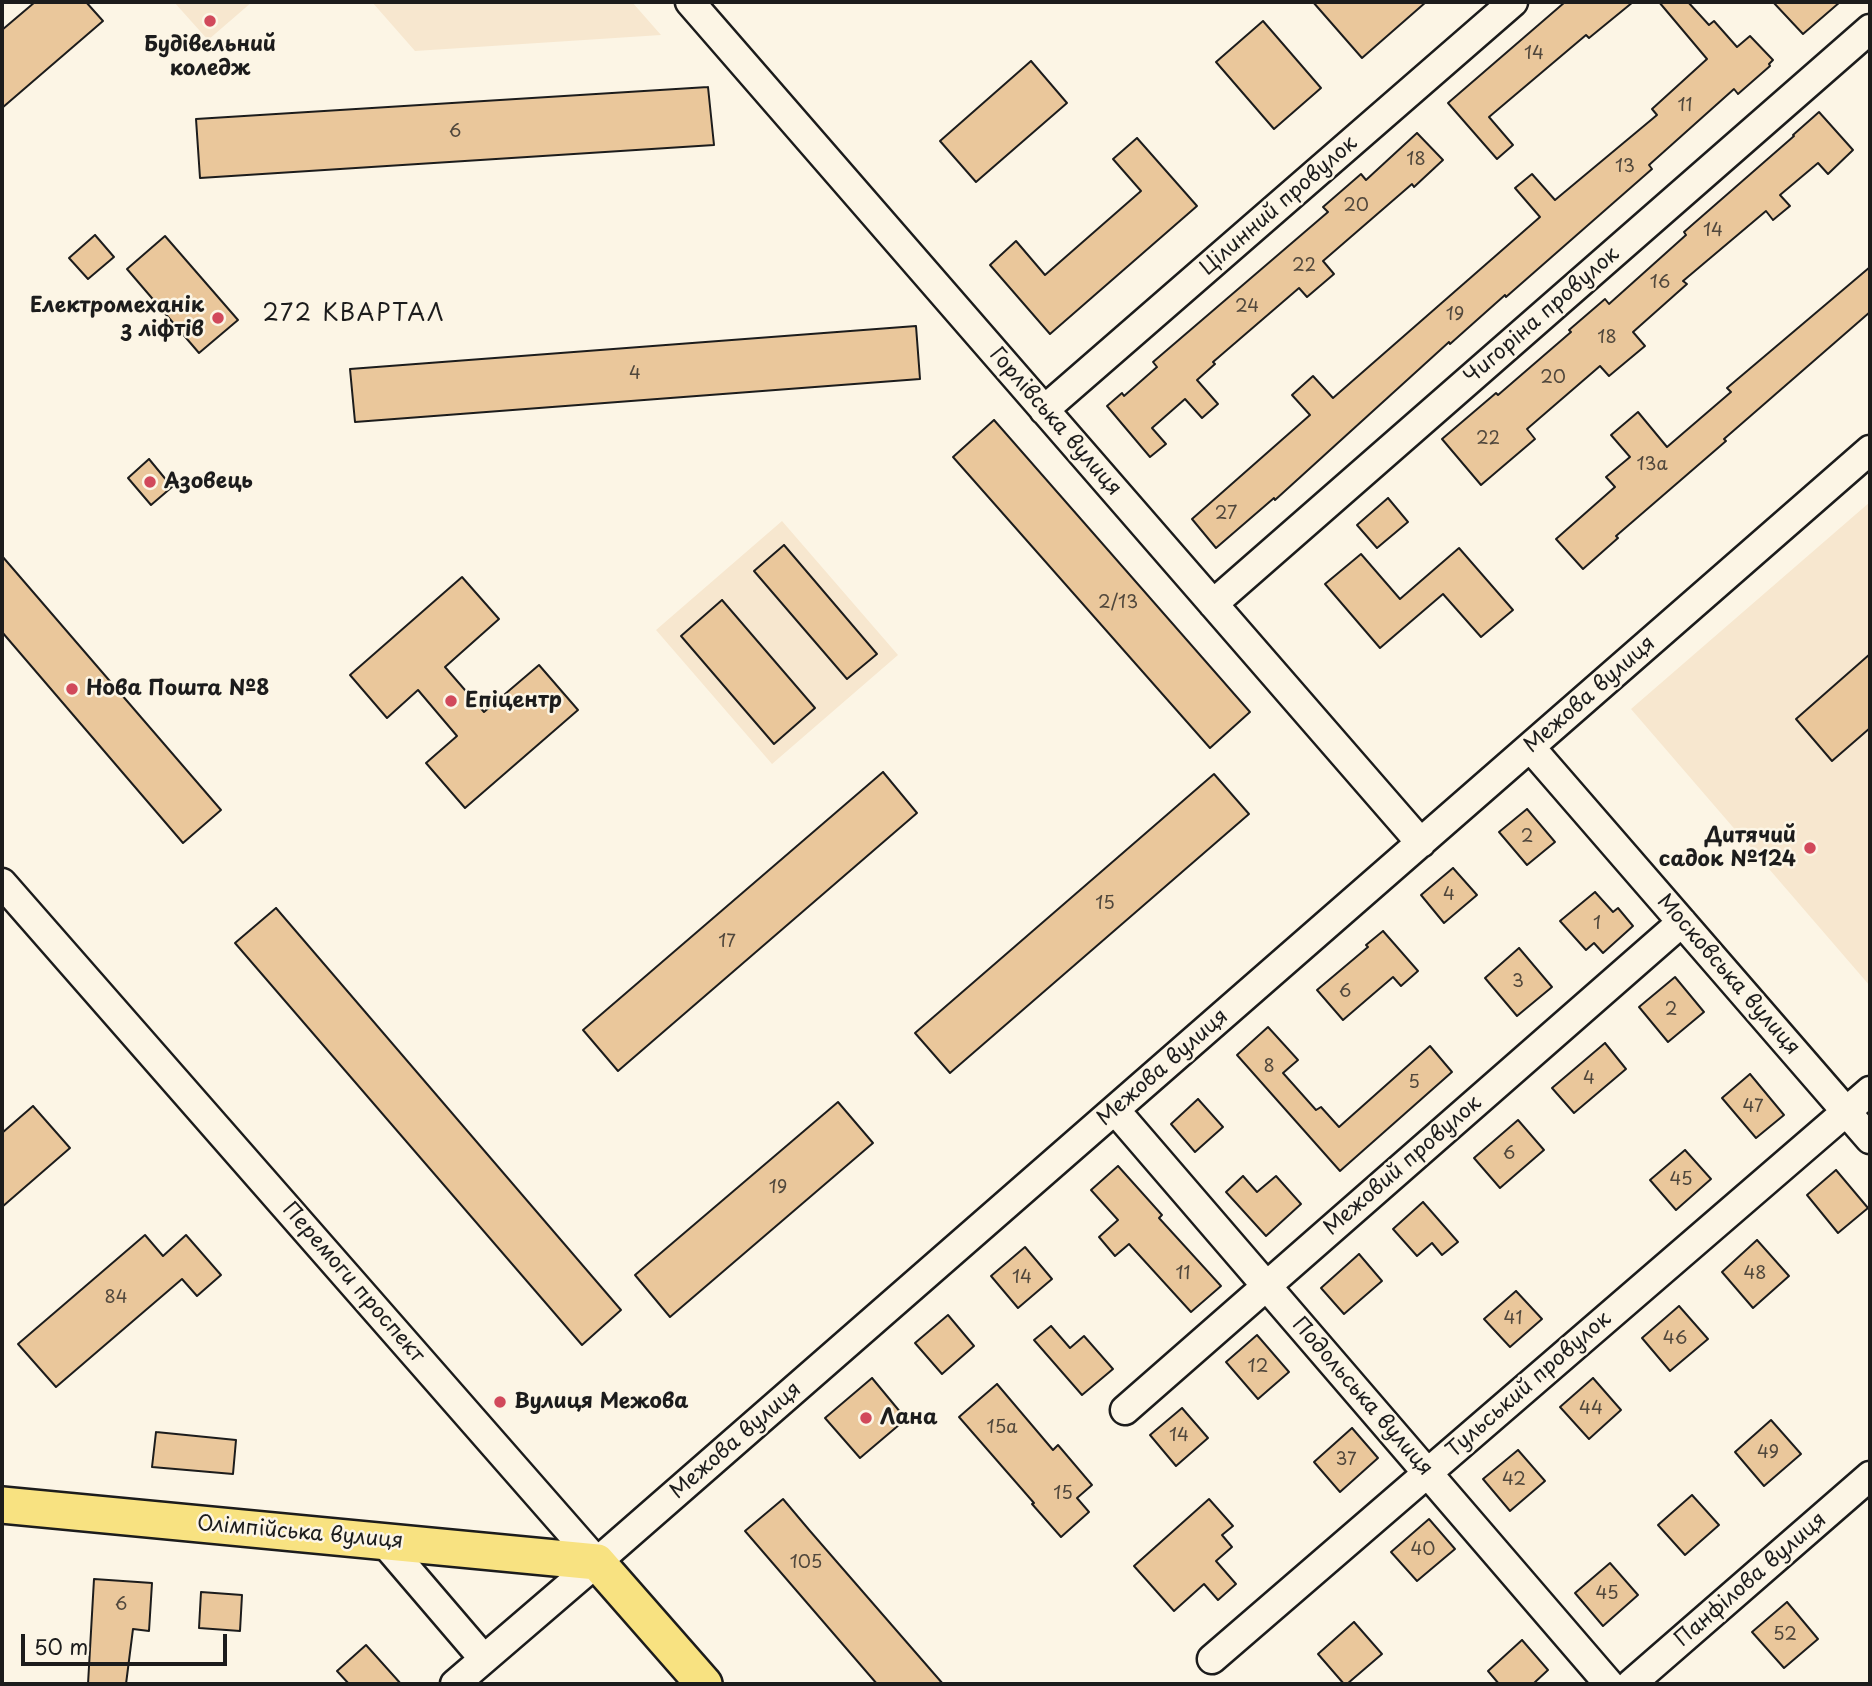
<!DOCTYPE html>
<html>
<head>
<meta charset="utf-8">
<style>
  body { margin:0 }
  #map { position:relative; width:1872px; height:1686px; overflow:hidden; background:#fcf5e5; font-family:"Playpen Sans",sans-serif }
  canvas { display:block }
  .frame { position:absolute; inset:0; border:4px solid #1c1c1c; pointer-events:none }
  .scale { position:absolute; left:21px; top:1634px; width:206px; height:32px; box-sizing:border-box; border:4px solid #1c1c1c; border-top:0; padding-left:9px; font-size:21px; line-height:24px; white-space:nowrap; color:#1c1c1c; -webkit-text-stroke:5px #fcf5e5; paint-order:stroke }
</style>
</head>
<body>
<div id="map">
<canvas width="1872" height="1686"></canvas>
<div class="frame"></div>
<div class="scale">50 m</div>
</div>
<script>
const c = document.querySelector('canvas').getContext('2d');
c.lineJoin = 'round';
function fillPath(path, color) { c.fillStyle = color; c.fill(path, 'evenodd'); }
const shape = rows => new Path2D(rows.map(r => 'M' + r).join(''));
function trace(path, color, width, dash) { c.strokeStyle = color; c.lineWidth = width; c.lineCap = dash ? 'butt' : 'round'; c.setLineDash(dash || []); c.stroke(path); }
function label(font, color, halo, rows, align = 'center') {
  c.font = font + ' "Playpen Sans",sans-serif'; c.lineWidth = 5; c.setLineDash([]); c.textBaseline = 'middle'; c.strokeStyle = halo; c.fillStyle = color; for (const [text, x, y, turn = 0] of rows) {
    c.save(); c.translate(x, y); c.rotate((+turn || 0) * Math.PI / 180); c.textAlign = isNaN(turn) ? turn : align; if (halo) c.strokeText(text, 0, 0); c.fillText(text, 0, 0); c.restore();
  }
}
fillPath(shape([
  [174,2,252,2,208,40],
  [372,2,632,2,661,35,415,51],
  [1870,502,1870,986,1631,709],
  [782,521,898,655,772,764,656,630]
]), '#f7e7cf');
const building = shape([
  [35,2,86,2,103,21,2,108,2,30,35,2],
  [1313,2,1426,2,1362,58,1313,2],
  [1565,2,1633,2,1589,38,1586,35,1489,117,1513,145,1497,159,1448,103,1565,2],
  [1659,2,1688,2,1709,25,1714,21,1737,47,1750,36,1773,60,1769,64,1770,66,1738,94,1734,89,1649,165,1652,169,1506,297,1505,295,1450,344,1449,342,1275,500,1274,498,1216,548,1192,519,1310,415,1292,395,1313,376,1333,398,1540,217,1515,188,1532,174,1555,200,1657,115,1652,109,1707,59,1659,2],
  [1773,2,1840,2,1803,34,1773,2],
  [1263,21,1321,88,1274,129,1216,62,1263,21],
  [1031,61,1067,103,976,182,940,141,1031,61],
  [708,87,714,145,200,178,196,119,708,87],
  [1819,112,1853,150,1828,174,1818,163,1780,195,1790,206,1773,220,1766,211,1683,281,1687,284,1633,332,1645,346,1609,376,1600,366,1527,429,1535,439,1481,485,1442,439,1496,393,1498,395,1571,332,1569,330,1605,299,1609,304,1686,235,1684,232,1794,136,1793,135,1819,112],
  [1417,133,1443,160,1414,187,1412,184,1323,261,1334,274,1307,297,1299,288,1213,362,1215,364,1197,380,1218,404,1202,418,1185,399,1152,428,1166,444,1150,457,1107,406,1122,393,1124,396,1157,367,1153,362,1328,212,1323,207,1361,174,1366,180,1417,133],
  [1137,138,1197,206,1050,334,990,265,1016,241,1045,275,1141,191,1113,159,1137,138],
  [95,235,114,257,88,279,69,258,95,235],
  [165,236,238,320,199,353,127,269,165,236],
  [1870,267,1870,312,1724,439,1726,441,1616,536,1618,538,1583,569,1556,539,1615,487,1606,477,1630,457,1611,435,1638,412,1667,447,1731,392,1727,388,1870,267],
  [916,326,920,379,355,422,350,369,916,326],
  [994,420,1250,712,1210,748,953,457,994,420],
  [149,459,172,487,151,505,128,478,149,459],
  [1388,498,1408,522,1377,548,1357,525,1388,498],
  [784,545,877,654,847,679,754,571,784,545],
  [1459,548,1513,610,1481,637,1443,594,1380,648,1325,584,1361,554,1400,599,1459,548],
  [2,556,221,810,183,843,2,632,2,556],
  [462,577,499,619,445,667,484,712,539,665,578,710,465,808,426,763,457,736,418,690,387,718,350,675,462,577],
  [722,600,815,708,774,744,681,636,722,600],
  [1870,654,1870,728,1832,761,1796,719,1870,654],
  [883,772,917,813,618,1071,583,1030,883,772],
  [1214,774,1249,814,950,1073,915,1033,1214,774],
  [1527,809,1555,842,1527,865,1499,832,1527,809],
  [1453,868,1477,895,1444,923,1421,895,1453,868],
  [1595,892,1613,912,1618,908,1633,926,1603,953,1594,943,1586,950,1560,921,1595,892],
  [276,908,621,1310,582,1345,235,943,276,908],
  [1383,931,1418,971,1401,986,1393,977,1343,1020,1317,990,1368,947,1366,945,1383,931],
  [1519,948,1552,987,1517,1016,1485,978,1519,948],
  [1675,977,1704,1012,1668,1042,1639,1007,1675,977],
  [1268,1027,1298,1060,1283,1073,1316,1110,1321,1107,1339,1127,1430,1046,1452,1072,1340,1171,1237,1055,1268,1027],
  [1605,1043,1626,1069,1574,1113,1552,1088,1605,1043],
  [1750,1074,1784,1115,1756,1138,1722,1098,1750,1074],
  [1198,1099,1223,1127,1195,1152,1171,1124,1198,1099],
  [838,1102,873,1143,670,1317,635,1275,838,1102],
  [33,1106,70,1148,2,1207,2,1133,33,1106],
  [1518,1120,1544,1150,1500,1188,1474,1158,1518,1120],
  [1685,1150,1711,1179,1676,1210,1650,1180,1685,1150],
  [1118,1166,1162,1215,1159,1218,1221,1286,1191,1312,1129,1244,1115,1256,1099,1237,1118,1220,1091,1190,1118,1166],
  [1836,1170,1868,1208,1838,1233,1807,1195,1836,1170],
  [1243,1176,1257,1192,1276,1176,1301,1204,1266,1236,1226,1192,1243,1176],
  [1423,1202,1458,1242,1442,1255,1432,1243,1417,1256,1393,1229,1423,1202],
  [145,1235,163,1256,186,1235,221,1275,197,1296,182,1279,56,1387,18,1344,145,1235],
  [1757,1240,1789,1276,1753,1308,1722,1272,1757,1240],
  [1025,1247,1052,1279,1018,1308,991,1276,1025,1247],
  [1359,1254,1382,1281,1344,1314,1321,1288,1359,1254],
  [1516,1291,1542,1319,1510,1347,1484,1319,1516,1291],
  [1679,1306,1708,1339,1670,1371,1642,1338,1679,1306],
  [948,1315,974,1346,942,1374,915,1343,948,1315],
  [1051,1326,1070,1348,1084,1336,1113,1369,1082,1395,1034,1340,1051,1326],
  [1257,1335,1289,1372,1258,1399,1226,1362,1257,1335],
  [872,1378,906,1419,860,1458,825,1418,872,1378],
  [1593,1378,1621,1410,1589,1439,1560,1407,1593,1378],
  [997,1384,1053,1450,1058,1445,1092,1485,1077,1498,1089,1512,1061,1537,1032,1504,1034,1503,959,1417,997,1384],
  [1182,1408,1208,1438,1176,1466,1150,1435,1182,1408],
  [1771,1420,1801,1454,1764,1486,1735,1452,1771,1420],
  [1352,1428,1378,1458,1340,1492,1314,1462,1352,1428],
  [156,1432,236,1440,233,1474,152,1467,156,1432],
  [1518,1450,1545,1481,1510,1511,1483,1479,1518,1450],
  [1692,1495,1719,1525,1685,1555,1658,1525,1692,1495],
  [783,1499,810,1531,943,1684,877,1684,745,1531,783,1499],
  [1209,1499,1233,1526,1222,1535,1232,1547,1216,1561,1236,1584,1218,1600,1204,1584,1174,1611,1134,1566,1209,1499],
  [1429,1519,1455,1549,1417,1581,1391,1552,1429,1519],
  [1610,1563,1638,1595,1603,1626,1575,1593,1610,1563],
  [94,1579,152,1583,149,1631,133,1629,126,1684,88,1684,94,1579],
  [201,1592,242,1595,240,1631,199,1628,201,1592],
  [1787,1602,1818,1639,1784,1668,1752,1632,1787,1602],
  [1354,1622,1382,1654,1347,1684,1344,1684,1318,1654,1354,1622],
  [1522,1640,1548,1670,1533,1684,1499,1684,1488,1671,1522,1640],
  [366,1645,401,1684,349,1684,337,1671,366,1645]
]);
fillPath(building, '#eac79b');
trace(building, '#1c1c1c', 2);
const minor = shape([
  [690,2,1421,843],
  [1044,410,1513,2],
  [1213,604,1870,29],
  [1530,747,1870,1139],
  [2,883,597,1562],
  [1115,1110,1609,1684],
  [1125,1410,1682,922],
  [383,1541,484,1659],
  [1212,1659,1870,1091],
  [455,1684,597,1562,1870,450],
  [1631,1684,1870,1476]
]);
const major = shape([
  [2,1505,597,1562,704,1684]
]);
trace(minor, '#1c1c1c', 33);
trace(major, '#1c1c1c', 40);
trace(minor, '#fcf5e5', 28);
trace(major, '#f8e281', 35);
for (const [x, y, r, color] of [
  [210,21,7,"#d1495b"],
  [218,318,7,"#d1495b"],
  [150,482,7,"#d1495b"],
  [72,689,7,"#d1495b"],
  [451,701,7,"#d1495b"],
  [1810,848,7,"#d1495b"],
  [500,1402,7,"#d1495b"],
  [866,1418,7,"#d1495b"]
]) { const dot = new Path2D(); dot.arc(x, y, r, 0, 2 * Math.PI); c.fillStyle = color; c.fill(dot); trace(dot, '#fcf5e5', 2.5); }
label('18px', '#50473c', null, [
  ["14",1534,54],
  ["11",1685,106],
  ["6",455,132],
  ["18",1416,160],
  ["13",1625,167],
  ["20",1356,206],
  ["14",1713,231],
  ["22",1304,266],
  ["16",1660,283],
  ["24",1247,307],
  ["19",1455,315],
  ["18",1607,338],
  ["4",635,374],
  ["20",1553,378],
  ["22",1488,439],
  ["13а",1652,465],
  ["27",1226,514],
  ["2/13",1118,603],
  ["2",1527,837],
  ["4",1449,895],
  ["15",1105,904],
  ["1",1597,924],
  ["17",727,942],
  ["3",1518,982],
  ["6",1345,992],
  ["2",1671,1010],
  ["8",1269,1067],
  ["4",1589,1079],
  ["5",1414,1083],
  ["47",1753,1107],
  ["6",1509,1154],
  ["45",1681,1180],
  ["19",778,1188],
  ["11",1183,1274],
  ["48",1755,1274],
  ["14",1022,1278],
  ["84",116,1298],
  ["41",1513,1319],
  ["46",1675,1339],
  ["12",1258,1367],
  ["44",1591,1409],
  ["15а",1002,1428],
  ["14",1179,1436],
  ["49",1768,1453],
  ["37",1346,1460],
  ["42",1514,1480],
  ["15",1063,1494],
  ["40",1423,1550],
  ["105",806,1563],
  ["45",1607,1594],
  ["6",121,1605],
  ["52",1785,1635]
]);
label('bold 21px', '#1c1c1c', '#fcf5e5', [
  ["Будівельний",210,45,"center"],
  ["коледж",210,69,"center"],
  ["Електромеханік",204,306,"right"],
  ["з ліфтів",204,330,"right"],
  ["Азовець",164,482],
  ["Нова Пошта №8",86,689],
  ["Епіцентр",465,701],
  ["Дитячий",1796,836,"right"],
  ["садок №124",1796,860,"right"],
  ["Вулиця Межова",514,1402],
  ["Лана",880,1418]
], 'left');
label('21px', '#1c1c1c', '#fcf5e5', [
  ["Цілинний провулок",1279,206,-41],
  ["Чигоріна провулок",1542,316,-41],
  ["Горлівська вулиця",1055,422,49],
  ["Межова вулиця",1590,695,-41],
  ["Московська вулиця",1728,975,49],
  ["Межова вулиця",1163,1068,-41],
  ["Межовий провулок",1403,1166,-41],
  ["Перемоги проспект",353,1283,49],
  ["Тульський провулок",1529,1385,-41],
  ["Подольська вулиця",1362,1397,49],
  ["Межова вулиця",736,1441,-41],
  ["Олімпійська вулиця",300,1533,5],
  ["Панфілова вулиця",1751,1580,-41]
]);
c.letterSpacing = '2px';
label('23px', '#1c1c1c', '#fcf5e5', [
  ["272 КВАРТАЛ",354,315]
]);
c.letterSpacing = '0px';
</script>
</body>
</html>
